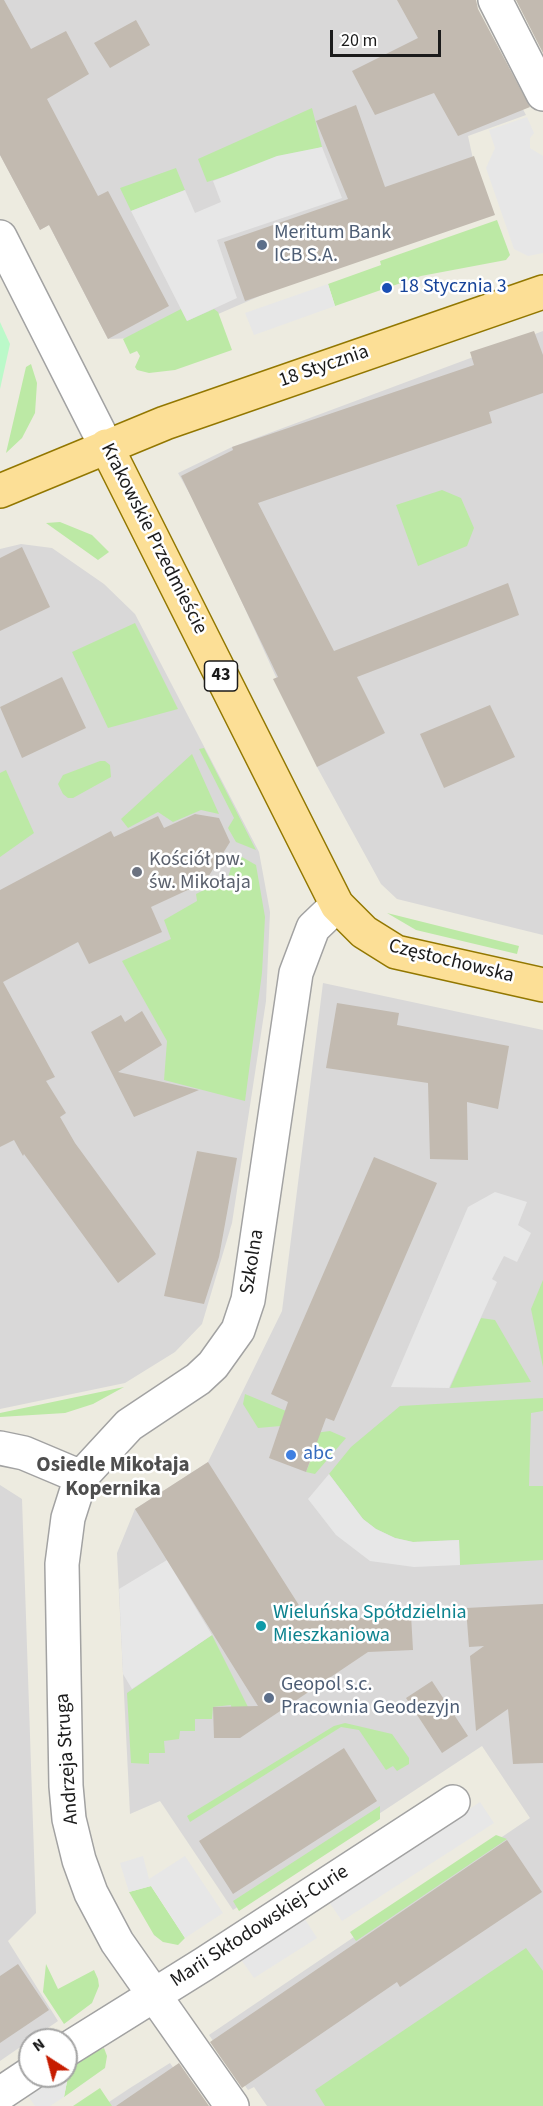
<!DOCTYPE html>
<html>
<head>
<meta charset="utf-8">
<style>
  body { margin:0 }
  #map { position:relative; width:543px; height:2106px; overflow:hidden; background:#edebe0; font-family:"Source Sans 3",sans-serif }
  canvas { display:block }
  .north { position:absolute; left:18px; top:2028px; width:60px; height:60px; box-sizing:border-box; background:#fff; border:2px solid #a4a4a4; border-radius:50%; rotate:324deg; font-size:16px; font-weight:700; line-height:24px; text-align:center; color:#1b1b1b }
  .north::after { content:''; display:block; margin:auto; width:21px; height:27px; background:#c61c00; clip-path:polygon(50% 0,100% 100%,50% 72%,0 100%) }
  .scale { position:absolute; left:330px; top:30px; width:111px; height:27px; box-sizing:border-box; border:3px solid #1b1b1b; border-top:0; padding-left:8px; font-size:18px; line-height:21px; white-space:nowrap; color:#1b1b1b; -webkit-text-stroke:4px #fff; paint-order:stroke }
</style>
</head>
<body>
<div id="map">
<canvas width="543" height="2106"></canvas>
<div class="north">N</div>
<div class="scale">20 m</div>
</div>
<script>
const c = document.querySelector('canvas').getContext('2d');
c.lineJoin = 'round';
function fillPath(path, color) { c.fillStyle = color; c.fill(path, 'evenodd'); }
const shape = rows => new Path2D(rows.map(r => 'M' + r).join(''));
function trace(path, color, width, dash) { c.strokeStyle = color; c.lineWidth = width; c.lineCap = dash ? 'butt' : 'round'; c.setLineDash(dash || []); c.stroke(path); }
function label(font, color, halo, rows, align = 'center') {
  c.font = font + ' "Source Sans 3",sans-serif'; c.lineWidth = 5; c.setLineDash([]); c.textBaseline = 'middle'; c.strokeStyle = halo; c.fillStyle = color; for (const [text, x, y, turn = 0] of rows) {
    c.save(); c.translate(x, y); c.rotate((+turn || 0) * Math.PI / 180); c.textAlign = isNaN(turn) ? turn : align; if (halo) c.strokeText(text, 0, 0); c.fillText(text, 0, 0); c.restore();
  }
}
fillPath(shape([
  [0,0,465,0,526,115,468,136,483,205,461,209,165,337,108,339,49,225,40,230,0,155],
  [543,331,543,935,397,899,381,884,317,767,205,521,178,473,232,447],
  [21,544,52,548,104,584,135,614,259,852,270,912,266,1001,232,1223,202,1324,175,1352,125,1383,0,1409,0,549],
  [323,983,543,1030,543,2106,267,2106,254,2087,248,2090,209,2035,530,1818,482,1746,233,1910,160,1801,130,1814,117,1553,135,1509,208,1462,282,1311],
  [0,1485,22,1499,36,1913,8,1941,58,2021,0,2061],
  [170,2063,200,2106,103,2106,130,2088]
]), '#d9d8d8');
fillPath(shape([
  [312,108,322,147,207,182,198,159],
  [176,168,185,190,131,211,120,188],
  [497,220,510,255,506,260,421,276,335,306,328,284,381,265,380,261],
  [181,309,187,321,214,309,218,312,232,350,175,370,149,373,137,370,135,367,140,356,137,351,130,354,123,339],
  [31,364,37,383,35,413,22,438,6,453,26,367],
  [442,490,461,498,474,528,467,546,418,566,396,505],
  [60,522,92,535,109,552,98,560,46,523],
  [135,623,178,709,108,728,72,652],
  [204,748,256,850,236,842,228,828,234,818,199,749],
  [192,754,219,814,201,810,173,822,158,812,128,828,121,819],
  [100,761,105,761,110,765,111,777,73,798,68,798,63,794,58,784,63,775],
  [6,770,34,833,0,857,0,773],
  [235,853,256,865,265,917,262,973,245,1101,164,1080,167,1041,122,961,171,939,164,920,197,901,196,894,228,878],
  [387,913,519,946,517,954,416,930],
  [543,1280,543,1367,531,1309],
  [481,1318,495,1320,531,1382,450,1388],
  [124,1387,93,1404,65,1413,0,1417,0,1413],
  [245,1394,315,1423,258,1428,243,1404],
  [543,1398,543,1411,531,1413,529,1486,543,1486,543,1560,460,1565,459,1540,413,1542,395,1538,376,1529,363,1519,329,1474,351,1447,400,1406],
  [330,1431,346,1438,315,1474,306,1472,314,1452,276,1438],
  [212,1635,255,1721,234,1735,231,1705,213,1707,212,1719,195,1719,195,1731,180,1731,179,1739,164,1741,165,1753,149,1753,149,1764,131,1763,127,1693],
  [345,1723,392,1734,409,1758,409,1764,397,1771,393,1766,386,1770,359,1730,341,1727,190,1822,187,1816,334,1726],
  [380,1806,380,1819,239,1911,233,1901],
  [496,1835,507,1839,356,1941,350,1932],
  [151,1886,185,1938,178,1945,163,1942,154,1935,129,1892],
  [526,1948,543,1971,543,2106,325,2106,315,2090],
  [46,1964,58,1989,94,1970,98,1979,99,1986,92,2003,64,2024,43,1992],
  [104,2048,107,2056,105,2068,64,2097,71,2061],
  [100,2088,112,2106,73,2106]
]), '#bce9a5');
fillPath(shape([
  [0,322,10,344,0,389]
]), '#bbf9c9');
fillPath(shape([
  [527,117,534,133,530,138,530,148,543,156,543,253,528,256,514,249,486,168,495,148,489,130],
  [322,147,342,198,217,240,237,298,187,321,131,211,185,190,195,213,221,202,213,181,277,156],
  [328,284,335,306,254,335,245,313],
  [495,1192,527,1202,518,1225,531,1233,517,1262,504,1256,492,1279,497,1282,449,1388,391,1387,468,1207],
  [329,1474,363,1519,376,1529,395,1538,413,1542,459,1540,460,1565,414,1567,370,1561,336,1535,308,1499],
  [167,1560,212,1635,132,1689,123,1674,119,1589],
  [480,1802,494,1823,342,1921,329,1902],
  [143,1856,149,1879,185,1856,223,1913,185,1938,151,1886,129,1892,120,1863],
  [303,1916,317,1938,254,1978,240,1958],
  [71,2061,64,2097,50,2106,35,2106,28,2096,30,2088,48,2076,66,2076,66,2065]
]), '#e7e7e7');
fillPath(shape([
  [0,0,4,0,31,49,66,31,89,74,47,99,98,196,108,191,169,306,108,339,49,225,40,230,0,155],
  [397,0,476,0,478,9,530,107,458,136,434,93,375,115,352,71,418,38],
  [516,0,543,0,543,53],
  [136,20,150,45,110,68,94,43],
  [356,105,385,187,474,156,495,215,245,301,224,242,348,199,316,121],
  [534,331,543,355,543,393,489,412,492,423,258,503,334,651,508,583,519,615,357,677,385,733,317,767,273,679,278,677,181,476,233,450,232,447,474,365,470,352],
  [22,547,50,607,0,631,0,558],
  [62,677,86,728,22,758,0,707],
  [490,705,515,757,444,788,420,734],
  [195,814,219,818,230,842,205,882,151,907,162,932,89,964,78,942,3,982,55,1077,46,1081,66,1113,60,1117,75,1143,156,1254,118,1283,24,1154,23,1156,14,1140,0,1147,0,890,111,831,114,837,158,816,164,828],
  [337,1003,399,1013,397,1025,509,1046,498,1109,467,1102,468,1160,430,1159,428,1083,326,1068],
  [142,1011,162,1045,118,1072,199,1090,134,1117,91,1032,121,1015,125,1022],
  [197,1151,237,1158,219,1257,204,1304,164,1296],
  [374,1157,437,1183,334,1421,326,1418,306,1472,269,1458,288,1402,271,1394],
  [208,1462,309,1621,411,1615,413,1650,368,1652,240,1738,214,1738,213,1707,258,1706,135,1509],
  [543,1604,543,1763,513,1764,508,1709,476,1731,470,1656,484,1646,469,1647,466,1608],
  [432,1681,468,1736,442,1753,406,1698],
  [344,1748,377,1801,233,1894,199,1841],
  [507,1840,542,1892,400,1987,397,1982,242,2088,210,2042],
  [18,1964,49,2010,0,2043,0,1976],
  [179,2063,209,2106,116,2106]
]), '#c2bab0');
const minor = shape([
  [495,0,543,94],
  [0,237,106,446],
  [0,1448,24,1453,81,1477],
  [66,2050,204,1964,453,1802],
  [0,2094,30,2074],
  [232,2106,117,1942,91,1893,79,1860,69,1819,66,1786,62,1564,68,1518,81,1477,129,1425,198,1379,213,1365,238,1330,248,1300,296,973,313,928,337,905]
]);
const major = shape([
  [106,446,337,905,364,932,396,952,543,985],
  [0,491,165,423,543,292]
]);
trace(minor, '#a2a2a2', 36);
trace(major, '#927700', 36);
trace(minor, '#fff', 33);
trace(major, '#fcdf96', 33);
for (const [x, y, r, color] of [
  [262,245,6,"#5c6f8a"],
  [387,288,6,"#1a4fb4"],
  [137,872,6,"#6b7280"],
  [291,1455,6,"#3f7fe0"],
  [261,1626,6,"#0f9aa8"],
  [269,1698,6,"#5c6f8a"]
]) { const dot = new Path2D(); dot.arc(x, y, r, 0, 2 * Math.PI); c.fillStyle = color; c.fill(dot); trace(dot, '#fff', 2); }
for (const [x, y, w] of [
  [221,676,33]
]) { const box = new Path2D(); box.roundRect(x - w / 2, y - 15, w, 30, 4.5); c.fillStyle = '#fff'; c.fill(box); trace(box, '#1b1b1b', 1.5); }
label('bold 18px', '#1b1b1b', null, [
  ["43",221,676]
]);
label('20px', '#4e5e75', '#fff', [
  ["Meritum Bank",274,234],
  ["ICB S.A.",274,257],
  ["Geopol s.c.",281,1686],
  ["Pracownia Geodezyjn",281,1709]
], 'left');
label('20px', '#164399', '#fff', [
  ["18 Stycznia 3",399,288]
], 'left');
label('20px', '#1b1b1b', '#fff', [
  ["18 Stycznia",324,367,-19],
  ["Krakowskie Przedmieście",153,539,63],
  ["Częstochowska",451,962,14],
  ["Szkolna",253,1262,-81],
  ["Andrzeja Struga",68,1759,-94],
  ["Marii Skłodowskiej-Curie",260,1927,-33]
]);
label('20px', '#5b616d', '#fff', [
  ["Kościół pw.",149,861],
  ["św. Mikołaja",149,884]
], 'left');
label('20px', '#366cbe', '#fff', [
  ["abc",303,1455]
], 'left');
label('20px', '#0d838f', '#fff', [
  ["Wieluńska Spółdzielnia",273,1614],
  ["Mieszkaniowa",273,1637]
], 'left');
label('bold 21px', '#4e4e4e', '#fff', [
  ["Osiedle Mikołaja",113,1466],
  ["Kopernika",113,1490]
]);
</script>
</body>
</html>
